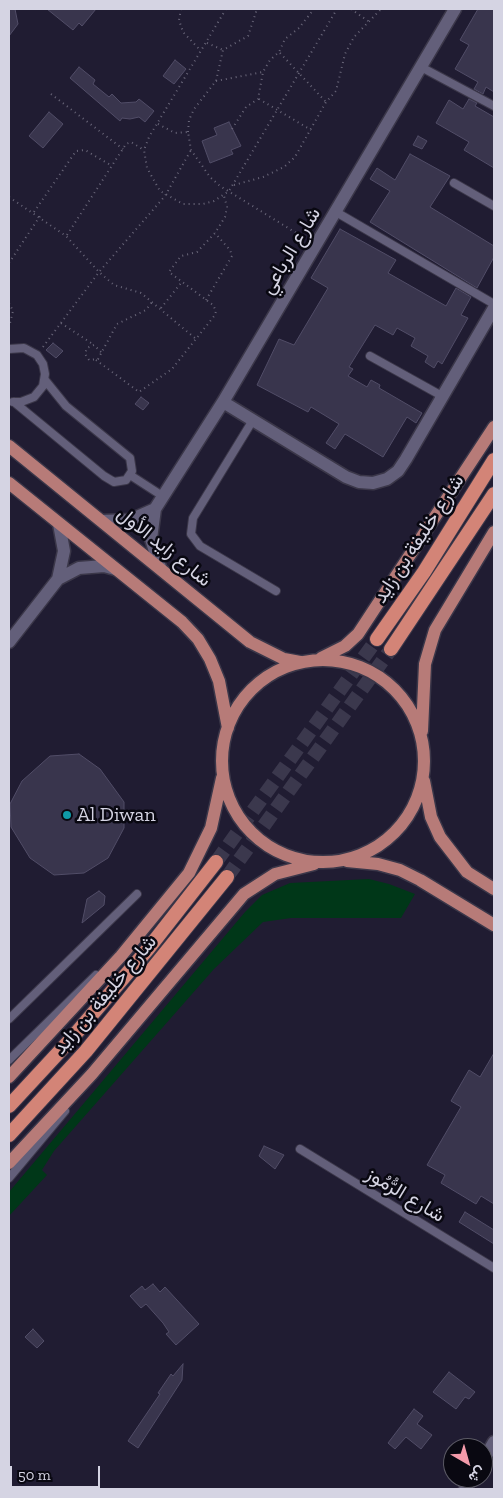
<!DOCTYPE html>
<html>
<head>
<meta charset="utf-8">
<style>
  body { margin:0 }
  #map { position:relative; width:503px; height:1498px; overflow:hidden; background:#201c32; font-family:"Zilla Slab",Vazirmatn,serif }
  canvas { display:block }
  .frame { position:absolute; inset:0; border:10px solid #d5d4e3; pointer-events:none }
  .north { position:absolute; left:443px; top:1438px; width:50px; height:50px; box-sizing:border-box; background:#090811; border:1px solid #5b5a65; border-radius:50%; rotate:142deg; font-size:14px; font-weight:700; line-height:20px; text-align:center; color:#d5d4e3 }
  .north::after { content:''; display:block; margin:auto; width:18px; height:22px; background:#f39aaa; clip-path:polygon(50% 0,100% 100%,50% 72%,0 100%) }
  .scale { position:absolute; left:10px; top:1466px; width:90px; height:22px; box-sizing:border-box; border:2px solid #d5d4e3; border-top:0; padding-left:6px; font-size:15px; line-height:18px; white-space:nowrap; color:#d5d4e3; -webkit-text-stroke:4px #090811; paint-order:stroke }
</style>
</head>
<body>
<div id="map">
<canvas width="503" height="1498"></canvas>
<div class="frame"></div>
<div class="north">ش</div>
<div class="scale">50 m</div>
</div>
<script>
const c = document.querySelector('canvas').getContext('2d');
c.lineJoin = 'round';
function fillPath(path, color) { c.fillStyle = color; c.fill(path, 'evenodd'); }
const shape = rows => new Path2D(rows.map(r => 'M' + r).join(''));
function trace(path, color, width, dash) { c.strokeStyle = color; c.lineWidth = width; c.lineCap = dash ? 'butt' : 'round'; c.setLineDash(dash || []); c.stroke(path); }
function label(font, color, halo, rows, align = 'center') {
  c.font = font + ' "Zilla Slab",Vazirmatn,serif'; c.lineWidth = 5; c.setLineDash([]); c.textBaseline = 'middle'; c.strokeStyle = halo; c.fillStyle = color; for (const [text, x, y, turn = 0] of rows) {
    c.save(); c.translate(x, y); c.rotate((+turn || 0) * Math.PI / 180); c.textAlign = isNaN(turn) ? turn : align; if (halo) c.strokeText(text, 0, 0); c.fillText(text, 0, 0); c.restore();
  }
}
fillPath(shape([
  [369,879,389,884,415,894,401,918,291,918,263,922,214,969,54,1151,42,1170,47,1175,9,1216,9,1192,245,912,262,895,290,883]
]), '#003718');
const building = shape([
  [9,9,15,9,18,24,9,36,9,9],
  [47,9,96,9,82,26,79,23,73,30,47,9],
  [478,9,494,9,494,92,486,87,483,94,474,89,478,82,455,69,469,45,460,40,478,9],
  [175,60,186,69,174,84,163,76,175,60],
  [79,67,95,80,93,84,109,97,112,94,121,103,136,102,139,99,154,111,145,122,139,117,130,119,122,118,120,121,70,78,79,67],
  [469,99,477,103,475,106,494,117,494,168,464,150,469,142,436,123,449,100,463,109,469,99],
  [49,112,63,124,43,148,29,136,49,112],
  [229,122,241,146,231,150,233,154,210,163,202,141,217,135,214,128,229,122],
  [418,136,427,141,422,149,413,145,418,136],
  [410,154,450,176,430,207,494,246,494,257,477,288,370,222,390,191,370,179,377,168,395,180,410,154],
  [340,229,396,260,388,273,446,306,456,288,471,297,461,315,468,318,442,364,438,361,434,368,425,362,428,356,411,346,415,338,397,328,393,335,375,325,349,367,353,369,348,376,367,387,371,380,380,385,379,388,422,413,416,423,407,417,383,457,345,434,335,449,326,443,339,424,311,407,308,412,257,385,279,339,294,345,328,288,311,278,340,229],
  [53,343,63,351,56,358,46,350,53,343],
  [141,397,149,403,143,410,135,404,141,397],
  [79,754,100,769,124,802,124,828,108,858,84,873,54,875,30,858,11,827,10,804,22,781,50,756,79,754],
  [99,891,105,896,104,905,82,923,87,899,99,891],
  [494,1053,494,1204,481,1196,476,1204,441,1183,445,1175,427,1165,461,1107,451,1101,469,1070,480,1077,494,1053],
  [264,1146,284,1155,275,1169,259,1156,264,1146],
  [465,1212,494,1230,494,1244,459,1222,465,1212],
  [153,1284,160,1292,165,1287,199,1324,176,1345,166,1334,169,1332,163,1323,146,1304,141,1308,130,1296,142,1286,145,1290,153,1284],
  [33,1329,44,1341,37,1348,25,1337,33,1329],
  [183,1364,182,1380,138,1448,128,1441,160,1394,158,1393,171,1374,173,1376,183,1364],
  [449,1372,475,1392,469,1399,465,1397,456,1409,433,1392,449,1372],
  [414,1409,423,1416,417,1424,432,1435,421,1449,406,1437,395,1449,388,1443,414,1409]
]);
fillPath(building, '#39354d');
trace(building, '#514d67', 1);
trace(shape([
  [216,862,377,639],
  [227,877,391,649]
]), '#3b384d', 14, [14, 7]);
const service = shape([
  [421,67,494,106],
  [454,183,494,206],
  [336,212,494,304],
  [9,349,24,348,37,355,43,364,45,374,43,386,34,397,21,402,13,402],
  [370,356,442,396],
  [14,402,104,476,114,482,126,480,132,471,130,458,66,406,45,380],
  [253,420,193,518,191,534,200,546,276,591],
  [130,475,164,497],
  [9,1019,137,894],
  [9,1060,96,975],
  [300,1149,494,1268],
  [9,1178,65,1111]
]);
const minor = shape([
  [223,402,346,477,359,482,373,483,387,479,398,471,406,459,494,308],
  [102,521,130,520,155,509],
  [160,567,151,539,155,509,223,402,455,9],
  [58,579,79,568,104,566,115,569],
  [9,642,58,579,64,551,59,524],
  [483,1461,494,1442],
  [465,1489,472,1478]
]);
const primary = shape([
  [9,446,250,642,284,659,300,662],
  [9,483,182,622,198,639,210,659,219,681,228,728],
  [321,658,345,646,358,634,494,427],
  '222 761a101 101 0 1 1 202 0a101 101 0 1 1-202 0Z',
  [422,731,425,664,435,630,494,532],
  [424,781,431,817,440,837,467,872,494,889],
  [347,861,378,864,400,870,420,880,494,925],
  [9,1077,121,956,189,873,211,828,222,778],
  [9,1163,92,1074,244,894,275,874,314,864]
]);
const trunk = shape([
  [377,639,424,572,494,460],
  [391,649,494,494],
  [9,1106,72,1038,148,949,216,862],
  [9,1135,86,1051,227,877]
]);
trace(service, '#3b3749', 10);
trace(minor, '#3b3749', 15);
trace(primary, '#3b3749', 15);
trace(trunk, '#3b3749', 16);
trace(shape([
  [181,9,179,20,183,32,201,51],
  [226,9,149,137,144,150,147,168,160,191,183,204,203,204,214,201,229,191,337,9],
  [351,9,368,21],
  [207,43,223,50],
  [280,53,326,102],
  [216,81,263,72],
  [51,94,123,149],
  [259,99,311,130],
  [158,124,175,133,188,132,191,150,210,177,220,186,306,239],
  [232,129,246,107,258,99,263,72,270,60,279,52,285,39,299,28,314,9],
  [188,132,189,120,194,109,216,81,223,50,248,36,257,9],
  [234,185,263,177,284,167,295,157,326,102,336,91,345,54,354,37,381,9],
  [9,197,66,236,99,272,114,285,141,293,196,339],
  [34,212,76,151,85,150,112,166],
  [67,235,126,144,131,142,144,150],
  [9,263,40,216],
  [206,300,232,256,230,250,215,233],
  [9,303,13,311,9,327],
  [161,308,181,283],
  [61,323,94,345],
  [43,347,99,272,165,196,191,150],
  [101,352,94,345,87,348,85,354,89,360,98,359,117,324,146,310,152,302],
  [96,360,139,392,172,369,215,315,216,311,213,305,169,272,181,256,197,252,215,233,225,217,227,207,224,196]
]), '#6a677a', 2, [1, 4]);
trace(service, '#635f7a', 8);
trace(minor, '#635f7a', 12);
trace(primary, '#b77b78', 12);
trace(trunk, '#d38477', 14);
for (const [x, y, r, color] of [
  [67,815,5,"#0f9aa8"]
]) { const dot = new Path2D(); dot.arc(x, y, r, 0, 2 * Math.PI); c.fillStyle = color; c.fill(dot); trace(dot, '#090811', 2); }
label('20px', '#d5d4e3', '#090811', [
  ["شارع الرباعي",291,251,-59],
  ["شارع خليفة بن زايد",419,539,-57],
  ["شارع زايد الأول",164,547,39],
  ["شارع خليفة بن زايد",105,995,-50],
  ["شارع الرُّمُوز",405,1195,31]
]);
label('20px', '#d5d4e3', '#090811', [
  ["Al Diwan",77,815]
], 'left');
</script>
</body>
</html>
